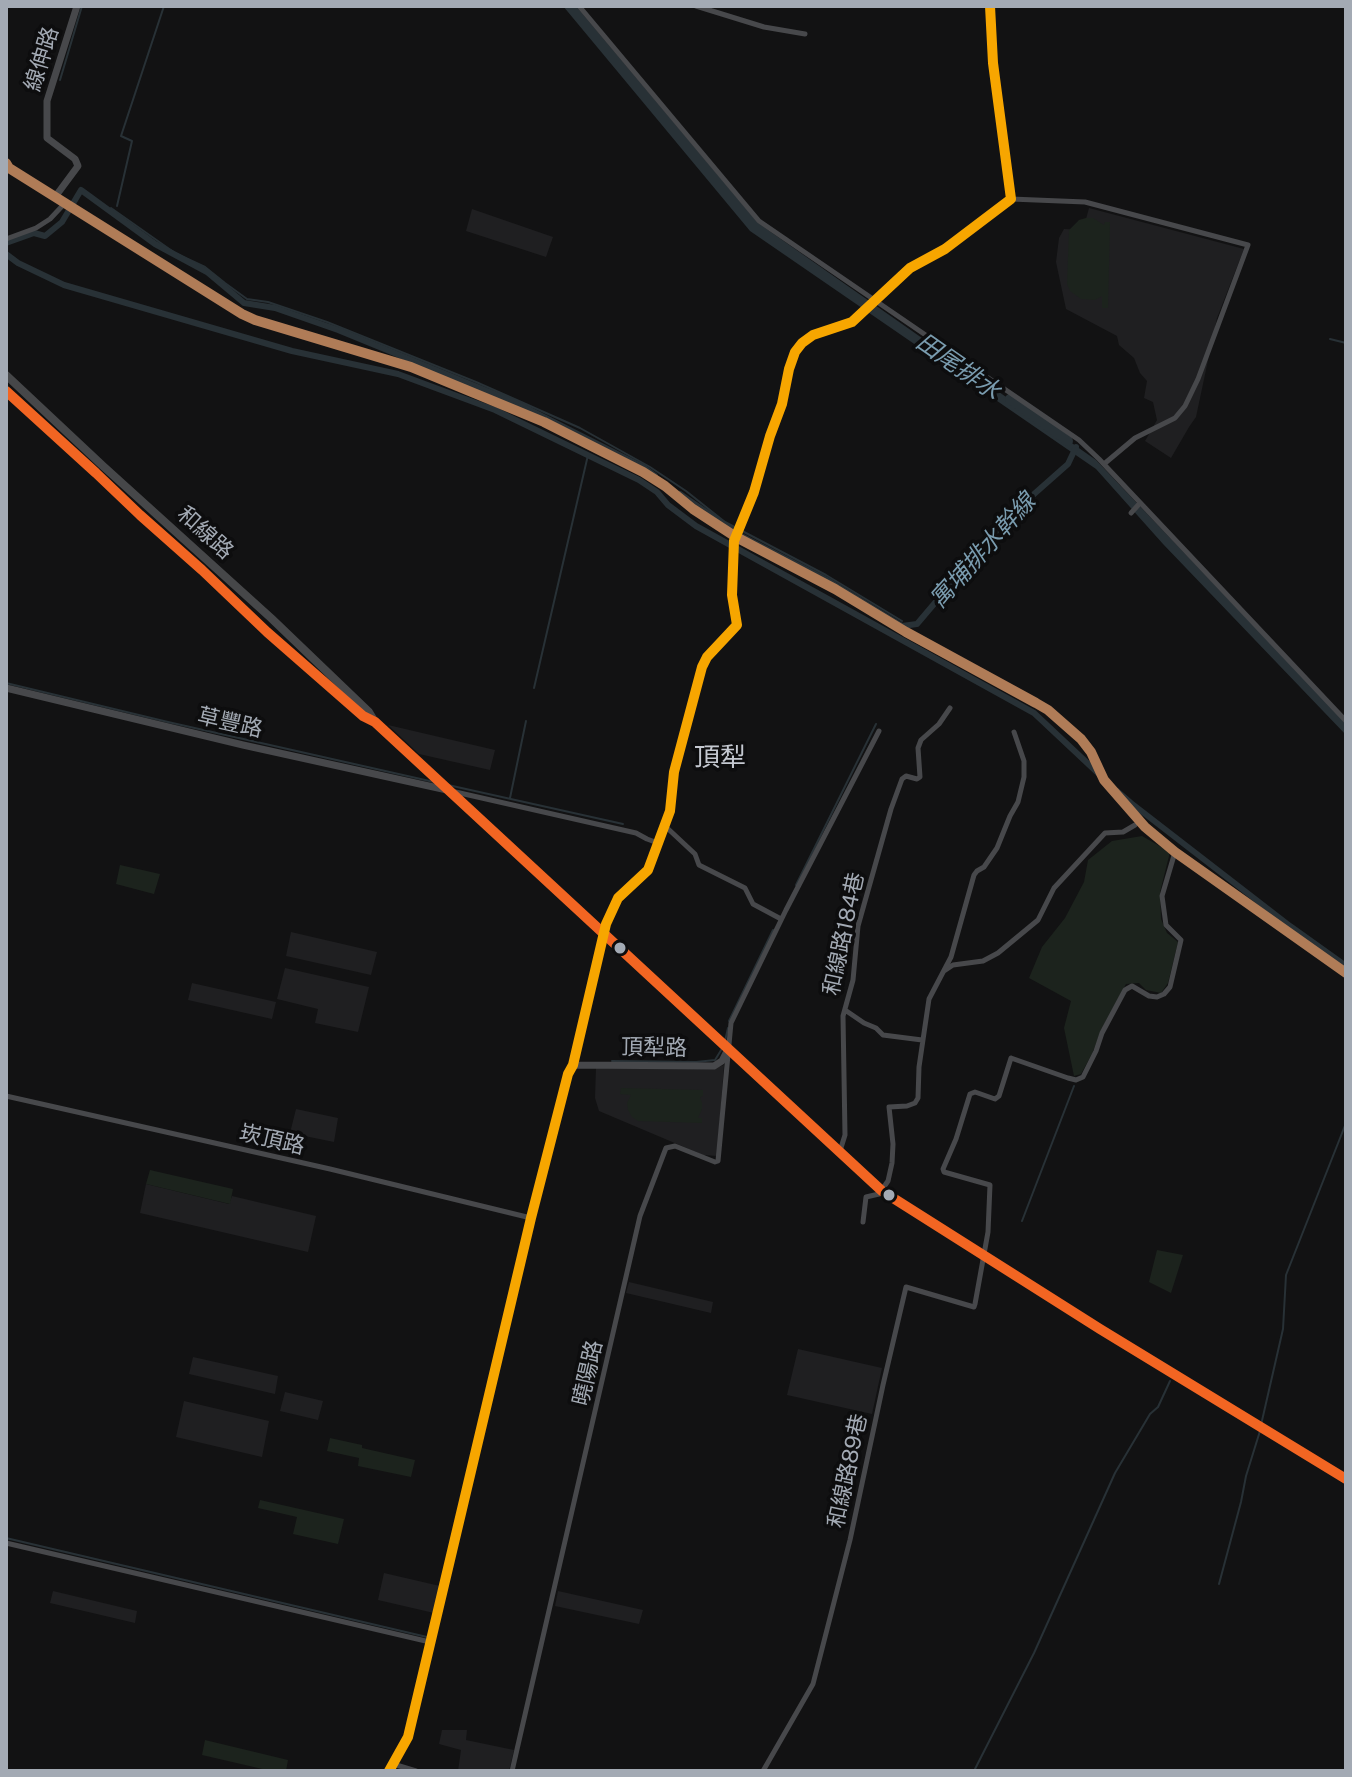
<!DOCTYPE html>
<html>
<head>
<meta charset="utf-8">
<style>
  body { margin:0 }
  #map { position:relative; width:1352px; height:1777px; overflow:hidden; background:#121213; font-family:"Public Sans",sans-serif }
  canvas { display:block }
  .frame { position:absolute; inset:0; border:8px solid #a3aab4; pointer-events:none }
</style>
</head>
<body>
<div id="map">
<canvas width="1352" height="1777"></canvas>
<div class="frame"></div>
</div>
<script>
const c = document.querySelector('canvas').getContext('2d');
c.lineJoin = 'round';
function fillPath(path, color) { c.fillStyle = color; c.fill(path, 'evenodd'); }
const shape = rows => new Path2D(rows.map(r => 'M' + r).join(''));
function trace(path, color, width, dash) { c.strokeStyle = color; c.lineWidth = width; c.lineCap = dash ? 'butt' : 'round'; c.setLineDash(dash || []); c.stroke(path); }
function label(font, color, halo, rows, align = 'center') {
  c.font = font + ' "Public Sans","Noto Sans TC",sans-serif'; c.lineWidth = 7; c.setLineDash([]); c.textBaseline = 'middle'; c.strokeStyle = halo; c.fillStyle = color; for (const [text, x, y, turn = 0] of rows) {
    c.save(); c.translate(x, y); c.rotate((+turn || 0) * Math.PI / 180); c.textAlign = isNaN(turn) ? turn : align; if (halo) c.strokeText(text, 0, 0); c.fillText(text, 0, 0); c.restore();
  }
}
fillPath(shape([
  [1089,208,1244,249,1217,318,1196,417,1189,427,1171,458,1145,441,1157,420,1153,402,1144,398,1147,381,1140,373,1134,358,1119,345,1117,336,1066,309,1056,262,1059,238,1064,229,1083,230],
  [472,209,553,237,546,257,466,231],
  [388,725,495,750,490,770,419,754],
  [291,932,377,952,371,975,286,956],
  [285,968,369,987,358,1032,315,1023,318,1009,277,999],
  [192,983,276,1002,272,1019,188,1000],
  [724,1065,717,1156,703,1155,599,1111,595,1098,596,1067,716,1068],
  [296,1109,338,1118,334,1142,290,1133],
  [146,1184,229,1204,232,1196,316,1216,308,1252,140,1213],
  [629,1282,713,1302,711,1313,626,1293],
  [798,1349,882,1368,872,1414,787,1395],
  [193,1357,278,1376,275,1394,189,1374],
  [285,1392,323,1401,318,1420,280,1411],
  [184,1401,269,1421,262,1457,176,1437],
  [384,1573,440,1586,434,1613,378,1600],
  [53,1591,137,1611,135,1623,50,1603],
  [558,1591,643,1610,639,1624,555,1606],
  [442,1730,467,1730,466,1740,514,1750,509,1771,458,1771,461,1750,439,1744]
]), '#1f1f21');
fillPath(shape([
  [1086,218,1093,218,1104,225,1105,222,1110,222,1108,308,1102,308,1102,296,1095,300,1081,299,1070,291,1067,284,1069,230,1079,220],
  [1142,836,1170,852,1160,892,1161,919,1167,933,1178,942,1168,983,1161,993,1146,990,1139,983,1126,984,1101,1030,1092,1054,1081,1074,1074,1076,1064,1028,1071,1001,1029,978,1042,947,1065,918,1084,882,1088,860,1112,841],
  [120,865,160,874,154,894,116,884],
  [621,1088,703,1090,703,1096,700,1097,702,1103,702,1109,698,1118,702,1118,702,1123,638,1121,632,1117,628,1110,627,1103,631,1095,620,1094],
  [150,1170,233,1189,230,1204,146,1184],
  [1157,1250,1183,1255,1171,1293,1149,1282],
  [330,1438,362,1445,362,1448,415,1460,411,1477,358,1466,359,1458,327,1451],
  [260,1500,344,1519,338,1544,293,1534,297,1517,258,1508],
  [205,1740,288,1760,286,1771,271,1771,202,1755]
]), '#1c231d');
fillPath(shape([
  [563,6,576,6,758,223,1096,460,1346,723,1346,735,1163,544,1096,469,750,231]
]), '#283136');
trace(shape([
  [60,80,82,6],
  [117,206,132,141,121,136,164,6],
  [111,208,175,253,205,267,225,283,247,299,268,302,327,322,476,382,580,428,650,467,686,491,725,522,826,575,902,621],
  [1330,339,1346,343],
  [6,683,168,722,434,782],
  [534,688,588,455],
  [448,785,623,824],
  [510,798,526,721],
  [796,885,876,724],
  [729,1021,773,930],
  [725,1041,728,1028],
  [612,1061,696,1062,715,1060,723,1047],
  [1022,1221,1074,1086],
  [1261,1425,1283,1329,1286,1275,1346,1123],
  [6,1538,427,1637],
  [1219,1584,1241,1502,1246,1476,1260,1431],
  [974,1771,1034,1653,1115,1473,1150,1414,1158,1407,1170,1381]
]), '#283136', 2);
trace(shape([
  [6,243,34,233,45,236,62,222,81,190,155,244,207,272,244,303,275,308,338,330,514,402,643,467,655,476],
  [6,254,18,263,64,285,292,351,398,374,495,410,639,480,657,492,668,505,696,526,1034,713,1100,775],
  [680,494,741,536,827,580,902,626,917,624,1007,518,1068,464,1076,447],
  [1117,791,1131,803,1290,926,1346,966]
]), '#283136', 6);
trace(shape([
  [1010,399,1068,441]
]), '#283136', 10);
trace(shape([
  [579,6,759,221,1079,440,1099,459,1346,721],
  [696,6,764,27,805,34],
  [1011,199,1085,202,1248,245,1198,379,1185,406,1175,418,1135,438,1104,464],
  [6,239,36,228,50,219,65,203],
  [1131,513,1140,503],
  [451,791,636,833,647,839,658,843],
  [665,826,695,854,699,865,745,888,753,904,781,919],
  [944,971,953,965,983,961,998,953,1038,920,1054,888,1105,833,1123,832,1135,825],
  [845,1010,864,1023,876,1028,883,1035,922,1040],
  [6,1096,330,1169,531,1218],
  [840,1151,845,1135,843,1016,853,980,858,926,891,809,902,779,906,776,917,779,920,777,918,748,921,740,939,724,950,708],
  [863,1222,866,1197,879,1194,888,1181,892,1163,893,1144,889,1107,907,1106,915,1103,918,1098,919,1067,929,999,951,957,974,875,977,871,984,867,997,848,1010,816,1018,802,1024,777,1024,761,1014,732],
  [6,1543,430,1642],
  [393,1764,416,1771],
  [512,1771,640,1216,666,1148,675,1146,715,1162,718,1161,731,1023,786,910,879,731],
  [763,1771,813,1684,850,1540,883,1385,906,1287,974,1307,975,1304,988,1232,990,1185,944,1172,943,1169,956,1139,970,1094,975,1092,995,1099,999,1096,1011,1058,1068,1078,1076,1080,1083,1077,1096,1051,1102,1033,1125,990,1132,986,1149,996,1157,997,1164,994,1170,987,1181,940,1166,925,1162,896,1175,852]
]), '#47484b', 5);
trace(shape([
  [6,163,9,168,242,314,255,320,411,367,544,422,643,472,665,486,693,509,736,537,835,589,906,632,1036,703,1048,710,1081,739,1091,752,1104,780,1145,827,1175,852,1346,973],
  [55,197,78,166,75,159,47,138,47,101,77,6],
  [6,688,243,745,447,790],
  [573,1065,714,1066,722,1061,728,1049],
  [389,1771,408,1737,531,1218,568,1074,573,1065,606,924,618,898,648,870,670,811,674,772,702,667,707,657,737,625,732,595,734,541,754,492,770,436,782,404,789,369,795,352,802,343,813,335,852,322,910,268,945,249,1011,199,993,63,990,6]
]), '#47484b', 7);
trace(shape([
  [6,375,103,466,271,618,369,712,375,722],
  [6,391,96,473,140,515,202,570,267,632,363,716,375,722,882,1191,1100,1329,1346,1479]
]), '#464749', 8);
trace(shape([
  [6,391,96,473,140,515,202,570,267,632,363,716,375,722,882,1191,1100,1329,1346,1479]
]), '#f26522', 10);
trace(shape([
  [6,163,9,168,242,314,255,320,411,367,544,422,643,472,665,486,693,509,736,537,835,589,906,632,1036,703,1048,710,1081,739,1091,752,1104,780,1145,827,1175,852,1346,973]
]), '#b07c57', 10);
trace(shape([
  [389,1771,408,1737,531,1218,568,1074,573,1065,606,924,618,898,648,870,670,811,674,772,702,667,707,657,737,625,732,595,734,541,754,492,770,436,782,404,789,369,795,352,802,343,813,335,852,322,910,268,945,249,1011,199,993,63,990,6]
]), '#f7a600', 10);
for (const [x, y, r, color] of [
  [620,948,7,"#a3aab4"],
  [889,1195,7,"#a3aab4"]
]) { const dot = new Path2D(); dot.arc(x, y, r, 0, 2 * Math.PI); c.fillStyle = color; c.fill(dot); trace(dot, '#0d0d0e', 3); }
label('22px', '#a3aab4', '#0d0d0e', [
  ["線伸路",42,59,-73],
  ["和線路",205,533,42],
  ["草豐路",230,723,13],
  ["和線路184巷",844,934,-78],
  ["頂犁路",654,1048,1],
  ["崁頂路",272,1140,13],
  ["曉陽路",588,1373,-77],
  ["和線路89巷",848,1471,-78]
]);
label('italic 24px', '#7a9caf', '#0d0d0e', [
  ["田尾排水",958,367,35],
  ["寓埔排水幹線",983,551,-48]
]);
label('26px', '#c4c8d0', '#0d0d0e', [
  ["頂犁",720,758]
]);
</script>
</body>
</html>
